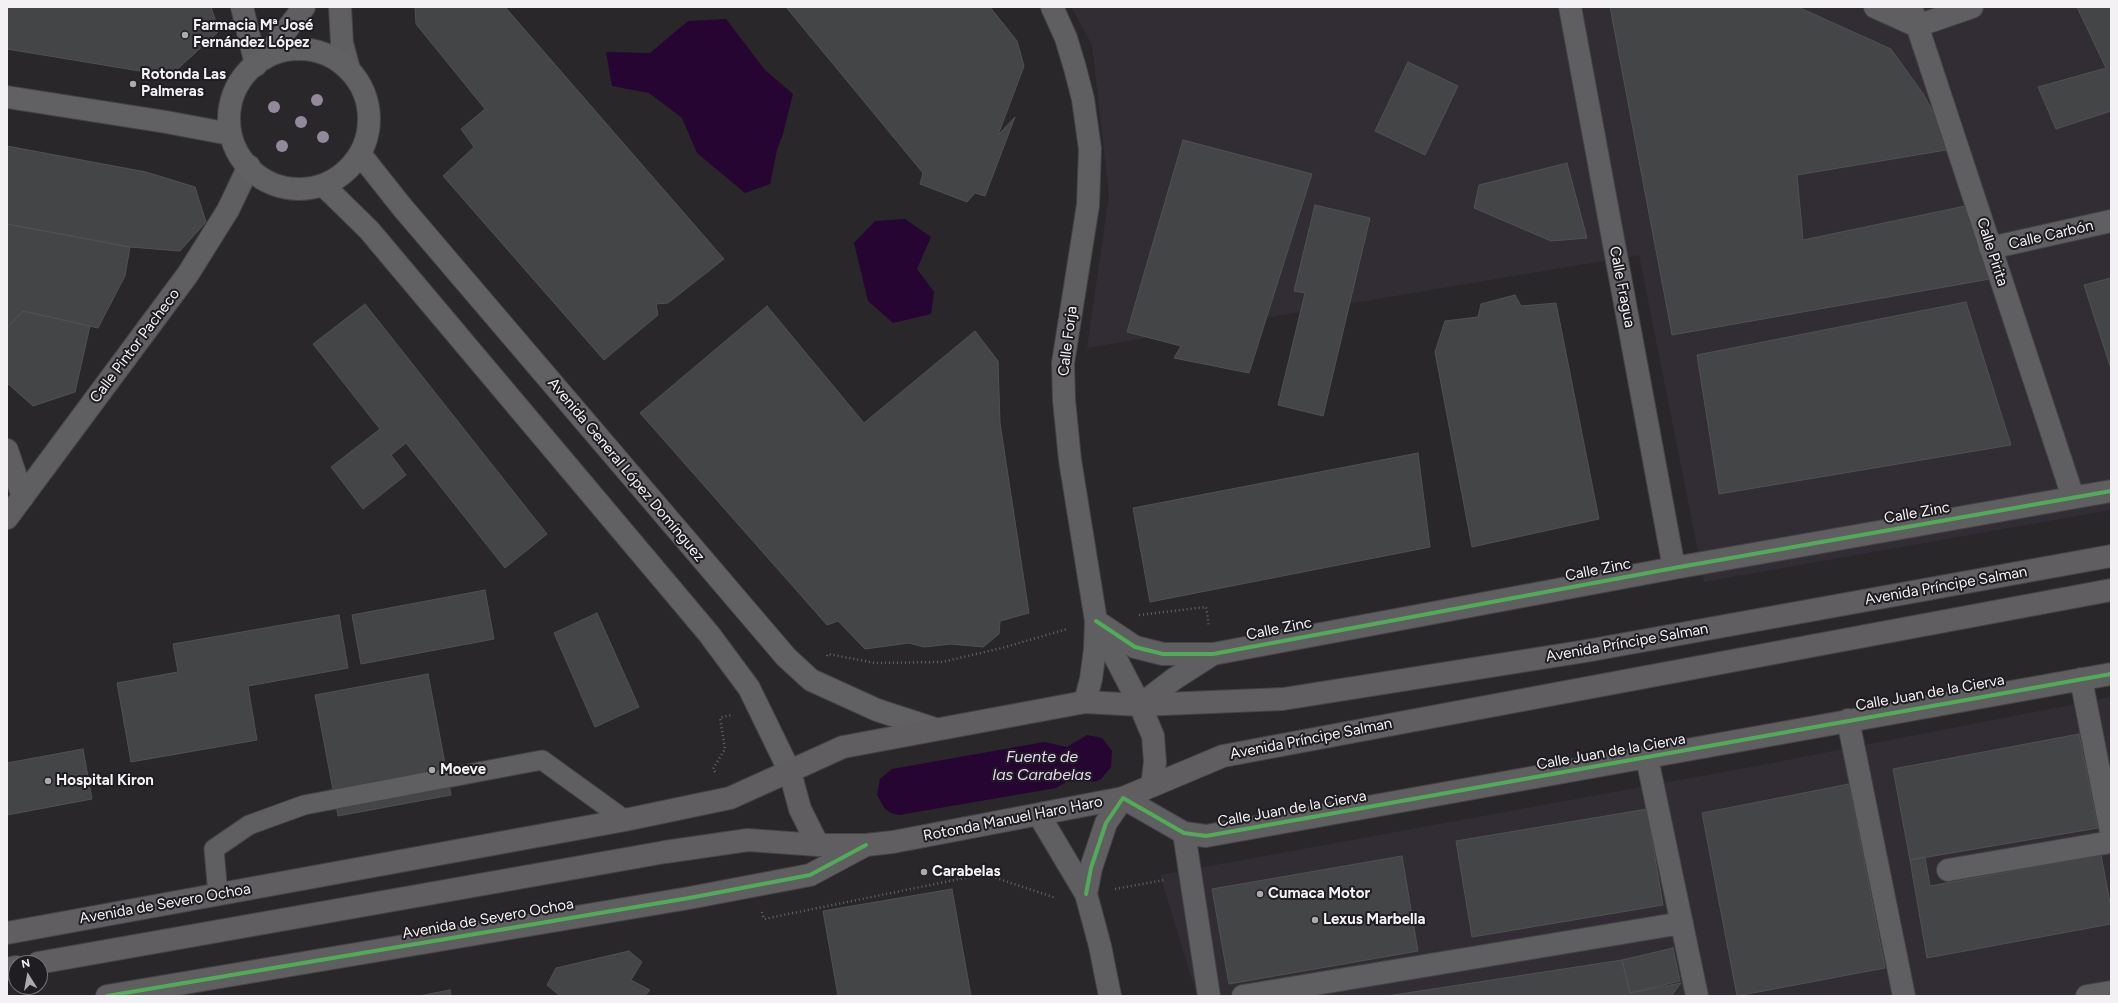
<!DOCTYPE html>
<html>
<head>
<meta charset="utf-8">
<style>
  body { margin:0 }
  #map { position:relative; width:2118px; height:1003px; overflow:hidden; background:#29272a; font-family:Figtree,sans-serif }
  canvas { display:block }
  .frame { position:absolute; inset:0; border:8px solid #f3f1f4; pointer-events:none }
  .north { position:absolute; left:8px; top:955px; width:40px; height:40px; box-sizing:border-box; background:#201d22; border:1px solid #747276; border-radius:50%; rotate:349deg; font-size:11px; font-weight:700; line-height:16px; text-align:center; color:#f3f1f4 }
  .north::after { content:''; display:block; margin:auto; width:14px; height:18px; background:#acaaad; clip-path:polygon(50% 0,100% 100%,50% 72%,0 100%) }
</style>
</head>
<body>
<div id="map">
<canvas width="2118" height="1003"></canvas>
<div class="frame"></div>
<div class="north">N</div>
</div>
<script>
const c = document.querySelector('canvas').getContext('2d');
c.lineJoin = 'round';
function fillPath(path, color) { c.fillStyle = color; c.fill(path, 'evenodd'); }
const shape = rows => new Path2D(rows.map(r => 'M' + r).join(''));
function trace(path, color, width, dash) { c.strokeStyle = color; c.lineWidth = width; c.lineCap = dash ? 'butt' : 'round'; c.setLineDash(dash || []); c.stroke(path); }
function label(font, color, halo, rows, align = 'center') {
  c.font = font + ' Figtree,sans-serif'; c.lineWidth = 4; c.setLineDash([]); c.textBaseline = 'middle'; c.strokeStyle = halo; c.fillStyle = color; for (const [text, x, y, turn = 0] of rows) {
    c.save(); c.translate(x, y); c.rotate((+turn || 0) * Math.PI / 180); c.textAlign = isNaN(turn) ? turn : align; if (halo) c.strokeText(text, 0, 0); c.fillText(text, 0, 0); c.restore();
  }
}
fillPath(shape([
  [1071,7,2111,7,2111,510,1704,582,1639,255,1087,348,1109,195,1092,45],
  [2111,697,2111,996,1197,996,1160,875,1756,766]
]), '#322c35');
fillPath(shape([
  [726,19,765,70,793,94,783,134,777,150,770,184,745,193,697,153,682,118,649,93,612,86,606,52,650,53,688,21],
  [905,219,931,237,917,269,934,292,931,314,893,323,868,301,854,243,875,221],
  [1087,735,1102,738,1112,751,1111,767,1101,779,1094,782,1074,777,1056,788,899,815,891,813,885,809,877,795,880,779,892,769,1044,742,1067,747]
]), '#260533');
const building = shape([
  [7,7,211,7,219,31,170,76,7,49,7,7],
  [415,7,505,7,724,259,668,303,656,304,658,315,604,360,443,176,474,147,461,129,485,109,416,24,415,7],
  [786,7,990,7,1017,41,1024,66,998,135,1015,117,985,196,975,193,967,202,920,184,923,173,786,7],
  [1610,7,1798,7,1891,49,1924,95,1952,149,1797,175,1803,240,1965,206,1990,279,1672,335,1610,7],
  [2077,7,2111,7,2111,111,2056,129,2038,87,2106,68,2077,7],
  [1408,62,1458,86,1425,155,1375,131,1408,62],
  [1183,140,1312,174,1249,373,1174,358,1181,346,1127,332,1183,140],
  [7,146,146,172,195,187,206,222,180,251,130,247,7,224,7,146],
  [1567,163,1587,238,1551,241,1474,208,1479,185,1567,163],
  [1315,205,1370,218,1323,416,1278,405,1305,293,1294,291,1315,205],
  [7,224,130,247,125,276,98,328,23,311,7,328,7,224],
  [2111,278,2111,369,2084,285,2111,278],
  [1515,295,1521,306,1556,303,1599,519,1472,547,1435,352,1445,321,1478,317,1481,304,1515,295],
  [1966,302,2011,445,1719,494,1697,355,1966,302],
  [365,304,547,534,505,568,406,443,391,455,406,475,363,509,331,467,380,429,313,344,365,304],
  [767,306,864,423,975,331,998,361,1000,423,1029,613,1000,621,999,634,983,647,951,644,924,647,909,643,865,649,838,621,827,625,640,413,767,306],
  [23,311,90,326,75,392,33,406,7,383,7,328,23,311],
  [1418,453,1430,547,1150,602,1133,508,1418,453],
  [485,590,494,639,361,664,352,615,485,590],
  [597,613,639,707,595,727,554,633,597,613],
  [339,615,348,668,248,686,257,740,131,762,117,683,178,672,173,644,339,615],
  [428,674,451,795,338,816,315,695,428,674],
  [2079,734,2098,828,1910,860,1893,769,2079,734],
  [83,749,92,799,7,815,7,763,83,749],
  [1849,784,1885,968,1737,996,1702,813,1849,784],
  [1647,809,1663,905,1472,937,1456,841,1647,809],
  [2101,855,2111,908,2111,924,1927,958,1910,860,1925,857,1930,886,2101,855],
  [1402,856,1418,951,1229,984,1212,889,1402,856],
  [952,889,971,996,838,996,823,911,952,889],
  [1673,948,1680,981,1630,993,1622,960,1673,948],
  [629,951,642,962,631,980,650,990,645,996,560,996,547,985,556,968,629,951],
  [1622,960,1630,993,1681,983,1672,995,1668,996,1387,996,1622,960],
  [450,990,451,996,419,996,450,990]
]);
fillPath(building, '#444546');
trace(building, '#505152', 1);
const lane = shape([
  [218,895,214,849,249,825,304,805,542,760,625,820]
]);
const street = shape([
  [242,7,256,65],
  [340,7,342,43,349,69],
  [1052,7,1066,38,1075,68,1083,99,1090,149,1088,205,1063,363,1064,400,1070,460,1096,621,1095,649,1091,679,1085,702],
  [1570,7,1674,568],
  [1875,7,1917,26,1972,7],
  [1911,7,2073,497],
  [265,58,304,7],
  [1990,248,2111,221],
  [7,450,23,497],
  [7,518,188,274,228,210,249,166],
  [1096,621,1135,647,1163,654,1213,654,1674,568,2111,491],
  [1099,626,1140,705,1174,679,1213,654],
  [2081,679,2111,832],
  [1848,720,1904,996],
  [1647,758,1697,996],
  [1039,815,1086,894,1100,946,1110,996],
  [1184,833,1209,996],
  [1948,870,2111,842],
  [1086,894,1091,868,1106,823,1123,798,1184,833,1206,836,2111,674],
  [107,996,689,898,810,875,866,845],
  [1243,996,1682,923],
  [2087,996,2111,992]
]);
const secondary = shape([
  '229 119a70 70 0 1 1 140 0a70 70 0 1 1-140 0Z',
  [7,97,166,122,230,134],
  [360,154,402,207,786,657,811,680,877,710,935,729],
  [323,185,369,230,709,634,749,688,790,772]
]);
const primary = shape([
  [1140,705,1153,736,1155,762,1152,786],
  [790,772,800,809,818,845],
  [7,933,625,820,730,798,843,747,1085,702,1140,705,1283,699,1586,651,2111,556],
  [38,963,665,852,748,840,818,845,866,845,893,842,1123,798,1223,756,2111,590],
  [7,969,16,967]
]);
trace(lane, '#454445', 21);
trace(street, '#454445', 24);
trace(secondary, '#454445', 24);
trace(primary, '#454445', 24);
trace(shape([
  [1139,615,1206,607,1209,626],
  [827,656,828,654,875,663,942,662,1002,648,1067,629],
  [715,772,713,769,725,749,720,718,731,715],
  [1115,889,1164,880],
  [762,912,764,919,984,874,1056,898]
]), '#666566', 2.5, [1, 3]);
trace(lane, '#5f5e60', 19);
trace(street, '#5f5e60', 22);
trace(secondary, '#616062', 22);
trace(primary, '#605e61', 22);
trace(shape([
  [1096,621,1135,647,1163,654,1213,654,1674,568,2111,491],
  [1086,894,1091,868,1106,823,1123,798,1184,833,1206,836,2111,674],
  [107,996,689,898,810,875,866,845]
]), '#51ab58', 4);
c.fillStyle = '#94889b';
for (const [x, y] of [
  [317,100],
  [274,107],
  [301,122],
  [323,137],
  [282,146]
]) { c.beginPath(); c.arc(x, y, 6, 0, 2 * Math.PI); c.fill(); }
for (const [x, y, r, color] of [
  [185,35,4,"#acaaad"],
  [133,84,4,"#acaaad"],
  [432,770,4,"#acaaad"],
  [48,781,4,"#acaaad"],
  [924,872,4,"#acaaad"],
  [1260,894,4,"#acaaad"],
  [1315,920,4,"#acaaad"]
]) { const dot = new Path2D(); dot.arc(x, y, r, 0, 2 * Math.PI); c.fillStyle = color; c.fill(dot); trace(dot, '#201d22', 1.5); }
label('bold 15px', '#f3f1f4', '#201d22', [
  ["Farmacia Mª José",193,26],
  ["Fernández López",193,43],
  ["Rotonda Las",141,75],
  ["Palmeras",141,92],
  ["Moeve",440,770],
  ["Hospital Kiron",56,781],
  ["Carabelas",932,872],
  ["Cumaca Motor",1268,894],
  ["Lexus Marbella",1323,920]
], 'left');
label('15px', '#f3f1f4', '#201d22', [
  ["Calle Carbón",2051,235,-13],
  ["Calle Pirita",1992,252,72],
  ["Calle Fragua",1622,287,79],
  ["Calle Forja",1068,341,-83],
  ["Calle Pintor Pacheco",135,346,-53],
  ["Avenida General López Domínguez",626,470,50],
  ["Calle Zinc",1917,513,-10],
  ["Calle Zinc",1598,570,-11],
  ["Avenida Príncipe Salman",1946,586,-10],
  ["Calle Zinc",1279,629,-11],
  ["Avenida Príncipe Salman",1627,643,-10],
  ["Calle Juan de la Cierva",1930,693,-10],
  ["Avenida Príncipe Salman",1311,739,-11],
  ["Calle Juan de la Cierva",1611,752,-10],
  ["Calle Juan de la Cierva",1292,809,-10],
  ["Rotonda Manuel Haro Haro",1013,819,-11],
  ["Avenida de Severo Ochoa",165,904,-10],
  ["Avenida de Severo Ochoa",488,919,-10]
]);
label('italic 16px', '#e9d4f5', '#201d22', [
  ["Fuente de",1042,757],
  ["las Carabelas",1042,775]
]);
</script>
</body>
</html>
